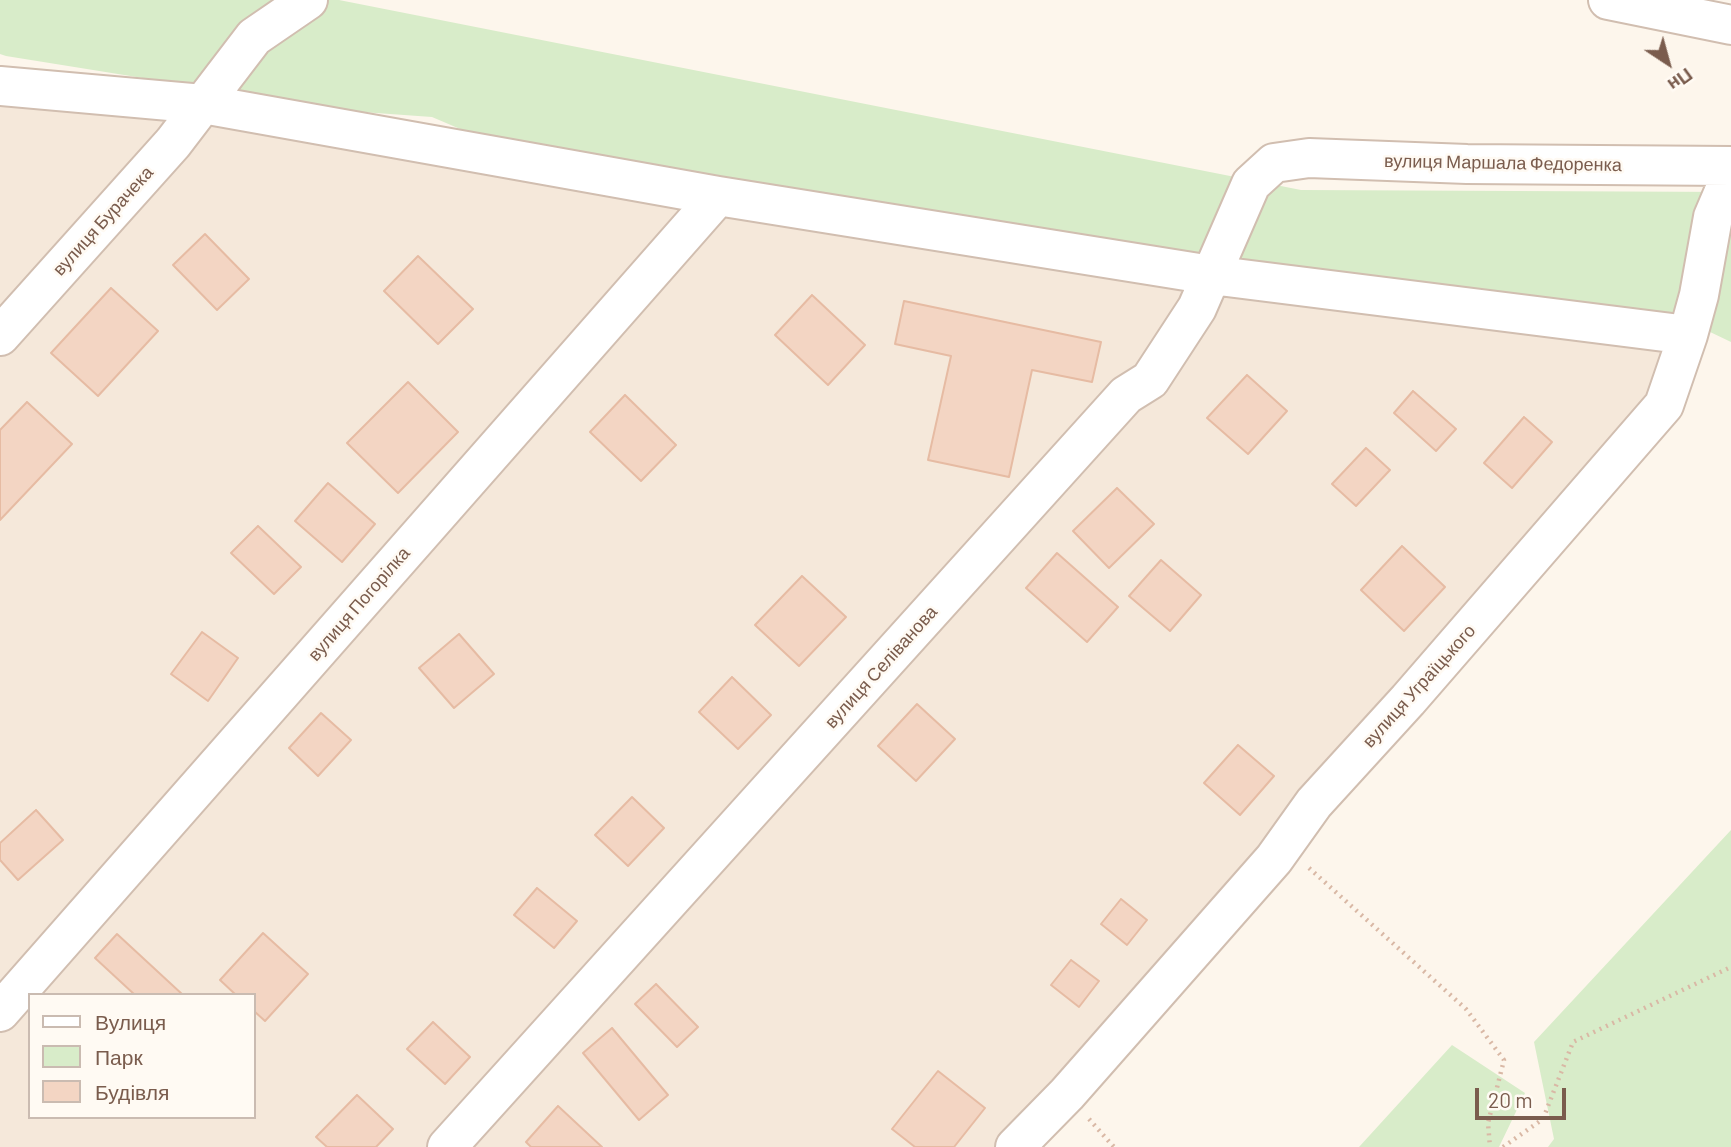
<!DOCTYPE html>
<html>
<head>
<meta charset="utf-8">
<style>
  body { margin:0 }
  #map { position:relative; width:1731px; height:1147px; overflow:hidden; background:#fdf6ec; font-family:Barlow,sans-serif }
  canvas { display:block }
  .legend { position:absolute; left:28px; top:993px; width:228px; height:126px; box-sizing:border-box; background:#fffaf3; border:2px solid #cabbb1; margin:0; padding:9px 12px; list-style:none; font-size:21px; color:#7a5c4d }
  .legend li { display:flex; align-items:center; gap:14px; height:35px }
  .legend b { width:35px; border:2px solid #cabbb1 }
  .north { position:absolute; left:1633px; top:28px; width:70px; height:70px; -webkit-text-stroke:5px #fffaf3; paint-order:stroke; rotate:144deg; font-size:19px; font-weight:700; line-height:28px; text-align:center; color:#7a5c4d }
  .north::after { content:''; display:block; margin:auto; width:24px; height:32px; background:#7a5c4d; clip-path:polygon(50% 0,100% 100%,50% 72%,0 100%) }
  .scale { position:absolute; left:1475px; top:1088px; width:91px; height:32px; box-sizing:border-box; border:4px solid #7a5c4d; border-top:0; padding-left:9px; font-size:21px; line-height:24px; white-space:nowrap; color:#7a5c4d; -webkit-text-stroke:5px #fffaf3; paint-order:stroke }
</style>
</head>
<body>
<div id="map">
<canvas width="1731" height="1147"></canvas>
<ul class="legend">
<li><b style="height:9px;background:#fff"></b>Вулиця</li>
<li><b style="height:19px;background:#d8ecc9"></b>Парк</li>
<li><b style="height:19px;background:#f3d5c3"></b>Будівля</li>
</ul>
<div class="north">Пн</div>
<div class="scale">20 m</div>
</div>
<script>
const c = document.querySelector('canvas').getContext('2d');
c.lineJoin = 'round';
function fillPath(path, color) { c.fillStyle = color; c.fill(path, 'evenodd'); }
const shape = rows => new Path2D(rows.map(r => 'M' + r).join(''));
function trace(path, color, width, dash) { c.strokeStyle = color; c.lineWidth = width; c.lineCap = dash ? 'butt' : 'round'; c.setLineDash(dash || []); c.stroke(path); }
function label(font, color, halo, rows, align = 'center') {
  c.font = font + ' Barlow,sans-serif'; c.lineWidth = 5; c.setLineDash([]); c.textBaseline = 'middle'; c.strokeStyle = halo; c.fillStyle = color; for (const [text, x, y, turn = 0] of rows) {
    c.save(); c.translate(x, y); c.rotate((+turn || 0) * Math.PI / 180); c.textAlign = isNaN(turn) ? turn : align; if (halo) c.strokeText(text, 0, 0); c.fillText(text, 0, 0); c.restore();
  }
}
fillPath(shape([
  [0,86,1688,335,1664,405,1015,1147,0,1147],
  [30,995,254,995,254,1117,30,1117]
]), '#f5e8da');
fillPath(shape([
  [0,0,339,0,1301,190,1731,192,1731,342,1708,331,1413,302,486,140,432,117,348,111,6,56,0,54],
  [1731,830,1731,1147,1548,1147,1554,1139,1534,1042],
  [1452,1045,1525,1093,1499,1147,1359,1147]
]), '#d8ecc9');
const building = shape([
  [205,234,249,279,217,310,173,265,205,234],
  [418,256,473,309,438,344,384,291,418,256],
  [111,288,158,331,98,396,51,353,111,288],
  [812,295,865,345,828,385,775,335,812,295],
  [904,301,1101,342,1092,382,1032,370,1009,477,928,460,951,356,895,344,904,301],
  [1247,375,1287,411,1248,454,1207,418,1247,375],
  [408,382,458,432,398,493,347,443,408,382],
  [1413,391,1456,429,1436,451,1394,413,1413,391],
  [625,395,676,445,641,481,590,432,625,395],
  [27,402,72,444,0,520,0,430,27,402],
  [1524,417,1552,442,1512,488,1484,463,1524,417],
  [1366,448,1390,470,1356,506,1332,484,1366,448],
  [328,483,375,524,342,562,295,521,328,483],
  [1117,488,1154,524,1109,568,1073,531,1117,488],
  [258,526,301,567,274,594,231,553,258,526],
  [1402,546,1445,587,1404,631,1361,590,1402,546],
  [1057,553,1118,607,1087,642,1026,588,1057,553],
  [1161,560,1201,595,1170,631,1129,596,1161,560],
  [802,576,846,617,799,666,755,625,802,576],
  [202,632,238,658,208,701,171,674,202,632],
  [459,634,494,674,454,708,419,668,459,634],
  [732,677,771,715,738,749,699,712,732,677],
  [917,704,955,739,916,781,878,746,917,704],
  [321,713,351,740,318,776,289,748,321,713],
  [1238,745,1274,776,1240,815,1204,783,1238,745],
  [632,797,664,828,628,866,595,835,632,797],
  [36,810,63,840,18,880,0,860,0,843,36,810],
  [537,888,577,921,554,948,514,915,537,888],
  [1121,899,1147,920,1127,945,1101,924,1121,899],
  [263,933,308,974,265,1021,254,1011,254,995,236,995,220,980,263,933],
  [117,934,183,995,135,995,95,958,117,934],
  [1071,960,1099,981,1079,1007,1051,985,1071,960],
  [656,984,698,1027,677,1047,635,1004,656,984],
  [433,1022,470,1057,445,1084,407,1049,433,1022],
  [612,1028,668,1095,639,1120,583,1053,612,1028],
  [938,1071,985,1108,954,1147,915,1147,892,1129,938,1071],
  [357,1095,393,1129,376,1147,327,1147,316,1137,357,1095],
  [558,1106,602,1147,531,1147,526,1142,558,1106]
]);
fillPath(building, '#f3d5c3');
trace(building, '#e6bba3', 2);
const minor = shape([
  [1608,0,1731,25],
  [0,86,203,104,718,196,1211,275,1688,335],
  [0,336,173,143,254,37,308,0],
  [0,1012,718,196],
  [447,1147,1126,395,1150,380,1197,308,1251,184,1274,163,1309,158,1467,164,1731,166],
  [1015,1147,1067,1094,1274,859,1314,803,1408,700,1664,405,1688,335,1699,295,1713,217,1731,175]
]);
trace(minor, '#d1beb0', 42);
trace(shape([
  [1309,868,1466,1009,1504,1060,1488,1123,1490,1147],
  [1089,1119,1114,1147],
  [1503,1147,1543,1119,1573,1042,1731,967]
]), '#d9b8a5', 4.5, [2, 5]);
trace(minor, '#fff', 38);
label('18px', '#7a5c4d', '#fffaf3', [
  ["вулиця Маршала Федоренка",1503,163,1],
  ["вулиця Бурачека",103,221,-48],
  ["вулиця Погорілка",359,604,-49],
  ["вулиця Селіванова",881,667,-48],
  ["вулиця Уграїцького",1419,686,-48]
]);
</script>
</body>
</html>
